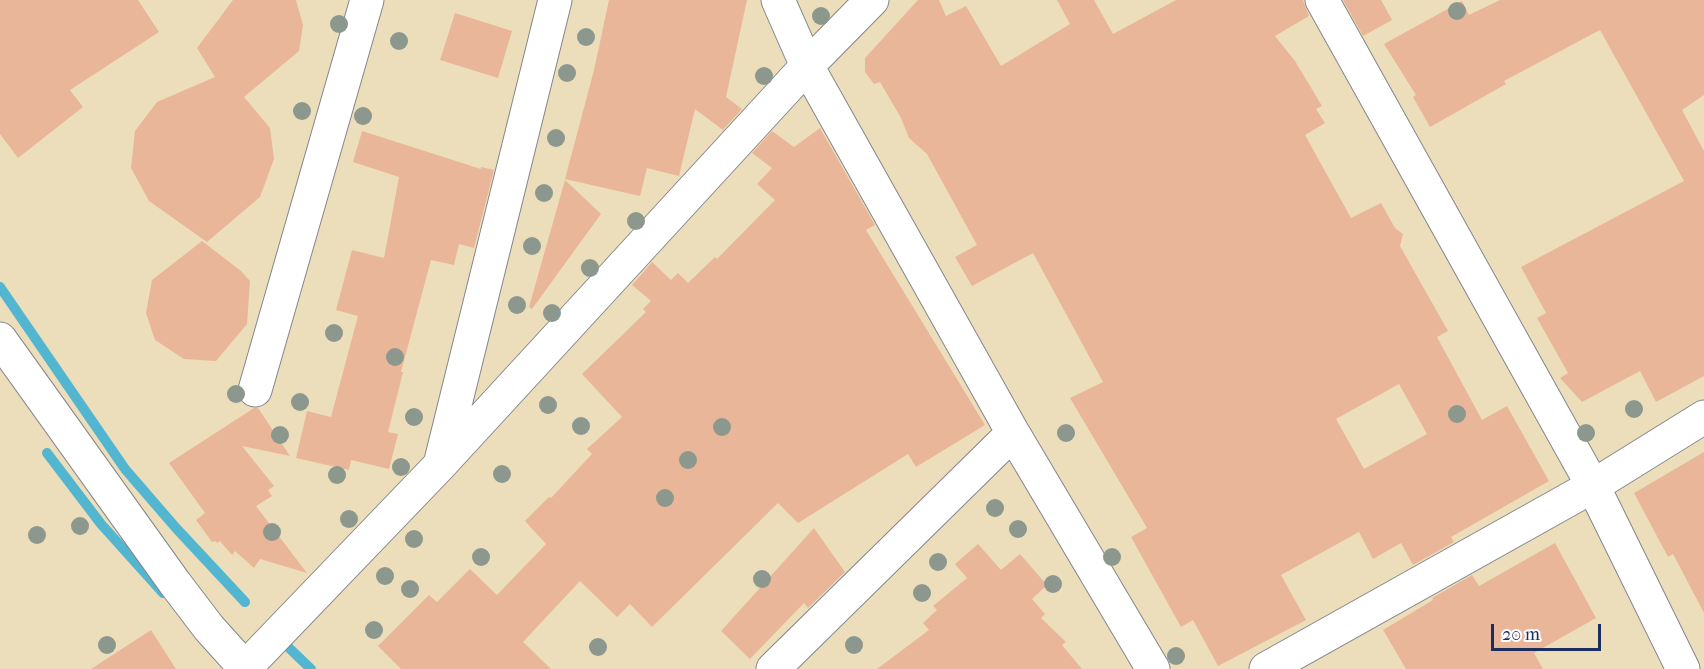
<!DOCTYPE html>
<html>
<head>
<meta charset="utf-8">
<style>
  body { margin:0 }
  #map { position:relative; width:1704px; height:669px; overflow:hidden; background:#ecdeba; font-family:"IM FELL French Canon",serif }
  canvas { display:block }
  .scale { position:absolute; left:1491px; top:624px; width:110px; height:27px; box-sizing:border-box; border:3px solid #1b2f5e; border-top:0; padding-left:8px; font-size:18px; line-height:21px; white-space:nowrap; color:#1b2f5e; -webkit-text-stroke:4px #fff; paint-order:stroke }
</style>
</head>
<body>
<div id="map">
<canvas width="1704" height="669"></canvas>
<div class="scale">20 m</div>
</div>
<script>
const c = document.querySelector('canvas').getContext('2d');
c.lineJoin = 'round';
const shape = rows => new Path2D(rows.map(r => 'M' + r).join(''));
function trace(path, color, width, dash) { c.strokeStyle = color; c.lineWidth = width; c.lineCap = dash ? 'butt' : 'round'; c.setLineDash(dash || []); c.stroke(path); }
function fillPath(path, color) { c.fillStyle = color; c.fill(path, 'evenodd'); }
trace(shape([
  [0,287,125,469,176,528,245,602],
  [47,453,101,524,163,593],
  [287,646,311,669]
]), '#53b6d1', 10);
fillPath(shape([
  [0,0,138,0,159,32,70,90,83,107,18,158,0,134],
  [233,0,296,0,303,25,299,51,244,97,270,128,274,159,260,197,207,242,149,201,131,168,135,131,157,102,215,77,197,48],
  [609,0,747,0,726,97,742,109,723,130,695,109,679,176,647,168,640,196,565,179,594,70],
  [918,0,939,0,946,16,966,6,1001,66,1070,24,1057,0,1094,0,1113,34,1176,0,1303,0,1309,16,1275,36,1295,61,1322,106,1316,109,1325,123,1305,135,1351,218,1381,203,1395,228,1403,234,1400,246,1448,331,1437,337,1482,420,1507,406,1549,481,1451,537,1454,542,1413,565,1401,543,1373,559,1359,532,1281,575,1306,620,1218,666,1193,620,1181,627,1131,537,1147,528,1070,398,1103,382,1033,253,972,286,955,257,977,245,927,154,909,138,901,118,880,82,874,84,865,72,865,58],
  [1399,384,1427,434,1364,469,1336,419],
  [1343,0,1381,0,1392,20,1363,36],
  [1500,0,1704,0,1704,95,1682,110,1704,151,1704,376,1656,402,1640,371,1582,402,1560,378,1568,373,1537,318,1546,313,1521,267,1684,181,1600,30,1504,81,1506,84,1430,127,1413,97,1416,95,1384,44,1462,1,1469,15],
  [455,13,512,31,498,78,440,60],
  [820,128,875,225,866,230,985,425,916,467,908,454,798,523,778,503,652,627,630,604,617,617,580,581,523,642,551,669,401,669,378,646,429,595,437,602,470,569,497,595,546,544,525,521,549,497,551,498,592,454,587,449,622,417,582,374,646,312,643,309,651,301,632,285,652,262,671,280,678,273,688,283,715,257,717,259,775,200,757,184,772,168,752,153,772,131,794,147],
  [362,131,481,169,481,167,494,170,474,248,459,244,454,265,431,260,401,372,403,372,388,432,398,434,389,469,351,460,349,470,296,458,307,411,331,417,358,316,336,310,352,250,384,258,399,177,353,162],
  [565,180,601,214,532,309,529,307],
  [202,241,241,271,250,281,247,324,216,361,184,359,155,340,146,313,152,280],
  [254,408,258,408,290,456,242,446,274,486,268,490,272,496,256,506,307,573,260,559,254,568,235,551,232,555,220,541,217,543,215,541,212,542,196,520,205,513,169,463],
  [1704,452,1704,613,1673,554,1668,557,1634,493],
  [814,528,845,572,808,608,804,603,750,659,721,631],
  [1555,543,1596,618,1534,653,1543,669,1406,669,1383,630,1433,600,1432,598,1472,575,1479,586],
  [978,544,1001,570,1020,554,1047,585,1032,599,1045,614,1041,618,1066,642,1062,645,1082,669,877,669,929,630,923,623,937,610,933,606,967,578,955,564],
  [151,630,176,669,91,669]
]), '#eab699');
const minor = shape([
  [778,0,807,66,1013,433,1153,669],
  [1322,0,1593,486,1704,417],
  [255,390,367,0],
  [441,461,555,0],
  [244,669,440,465,807,66,872,0],
  [773,669,1013,433],
  [1266,669,1593,486,1683,669]
]);
const major = shape([
  [0,339,174,582,209,628,246,669]
]);
trace(minor, '#84868c', 35);
trace(major, '#84868c', 35);
trace(minor, '#fff', 33);
trace(major, '#fff', 33);
c.fillStyle = '#8c988d';
for (const [x, y] of [
  [1457,11],
  [821,16],
  [339,24],
  [586,37],
  [399,41],
  [567,73],
  [764,76],
  [302,111],
  [363,116],
  [556,138],
  [544,193],
  [636,221],
  [532,246],
  [590,268],
  [517,305],
  [552,313],
  [334,333],
  [395,357],
  [236,394],
  [300,402],
  [548,405],
  [1634,409],
  [1457,414],
  [414,417],
  [581,426],
  [722,427],
  [1066,433],
  [1586,433],
  [280,435],
  [688,460],
  [401,467],
  [502,474],
  [337,475],
  [665,498],
  [995,508],
  [349,519],
  [80,526],
  [1018,529],
  [272,532],
  [37,535],
  [414,539],
  [481,557],
  [1112,557],
  [938,562],
  [385,576],
  [762,579],
  [1053,584],
  [410,589],
  [922,593],
  [374,630],
  [107,645],
  [854,645],
  [598,647],
  [1176,656]
]) { c.beginPath(); c.arc(x, y, 9, 0, 2 * Math.PI); c.fill(); }
</script>
</body>
</html>
